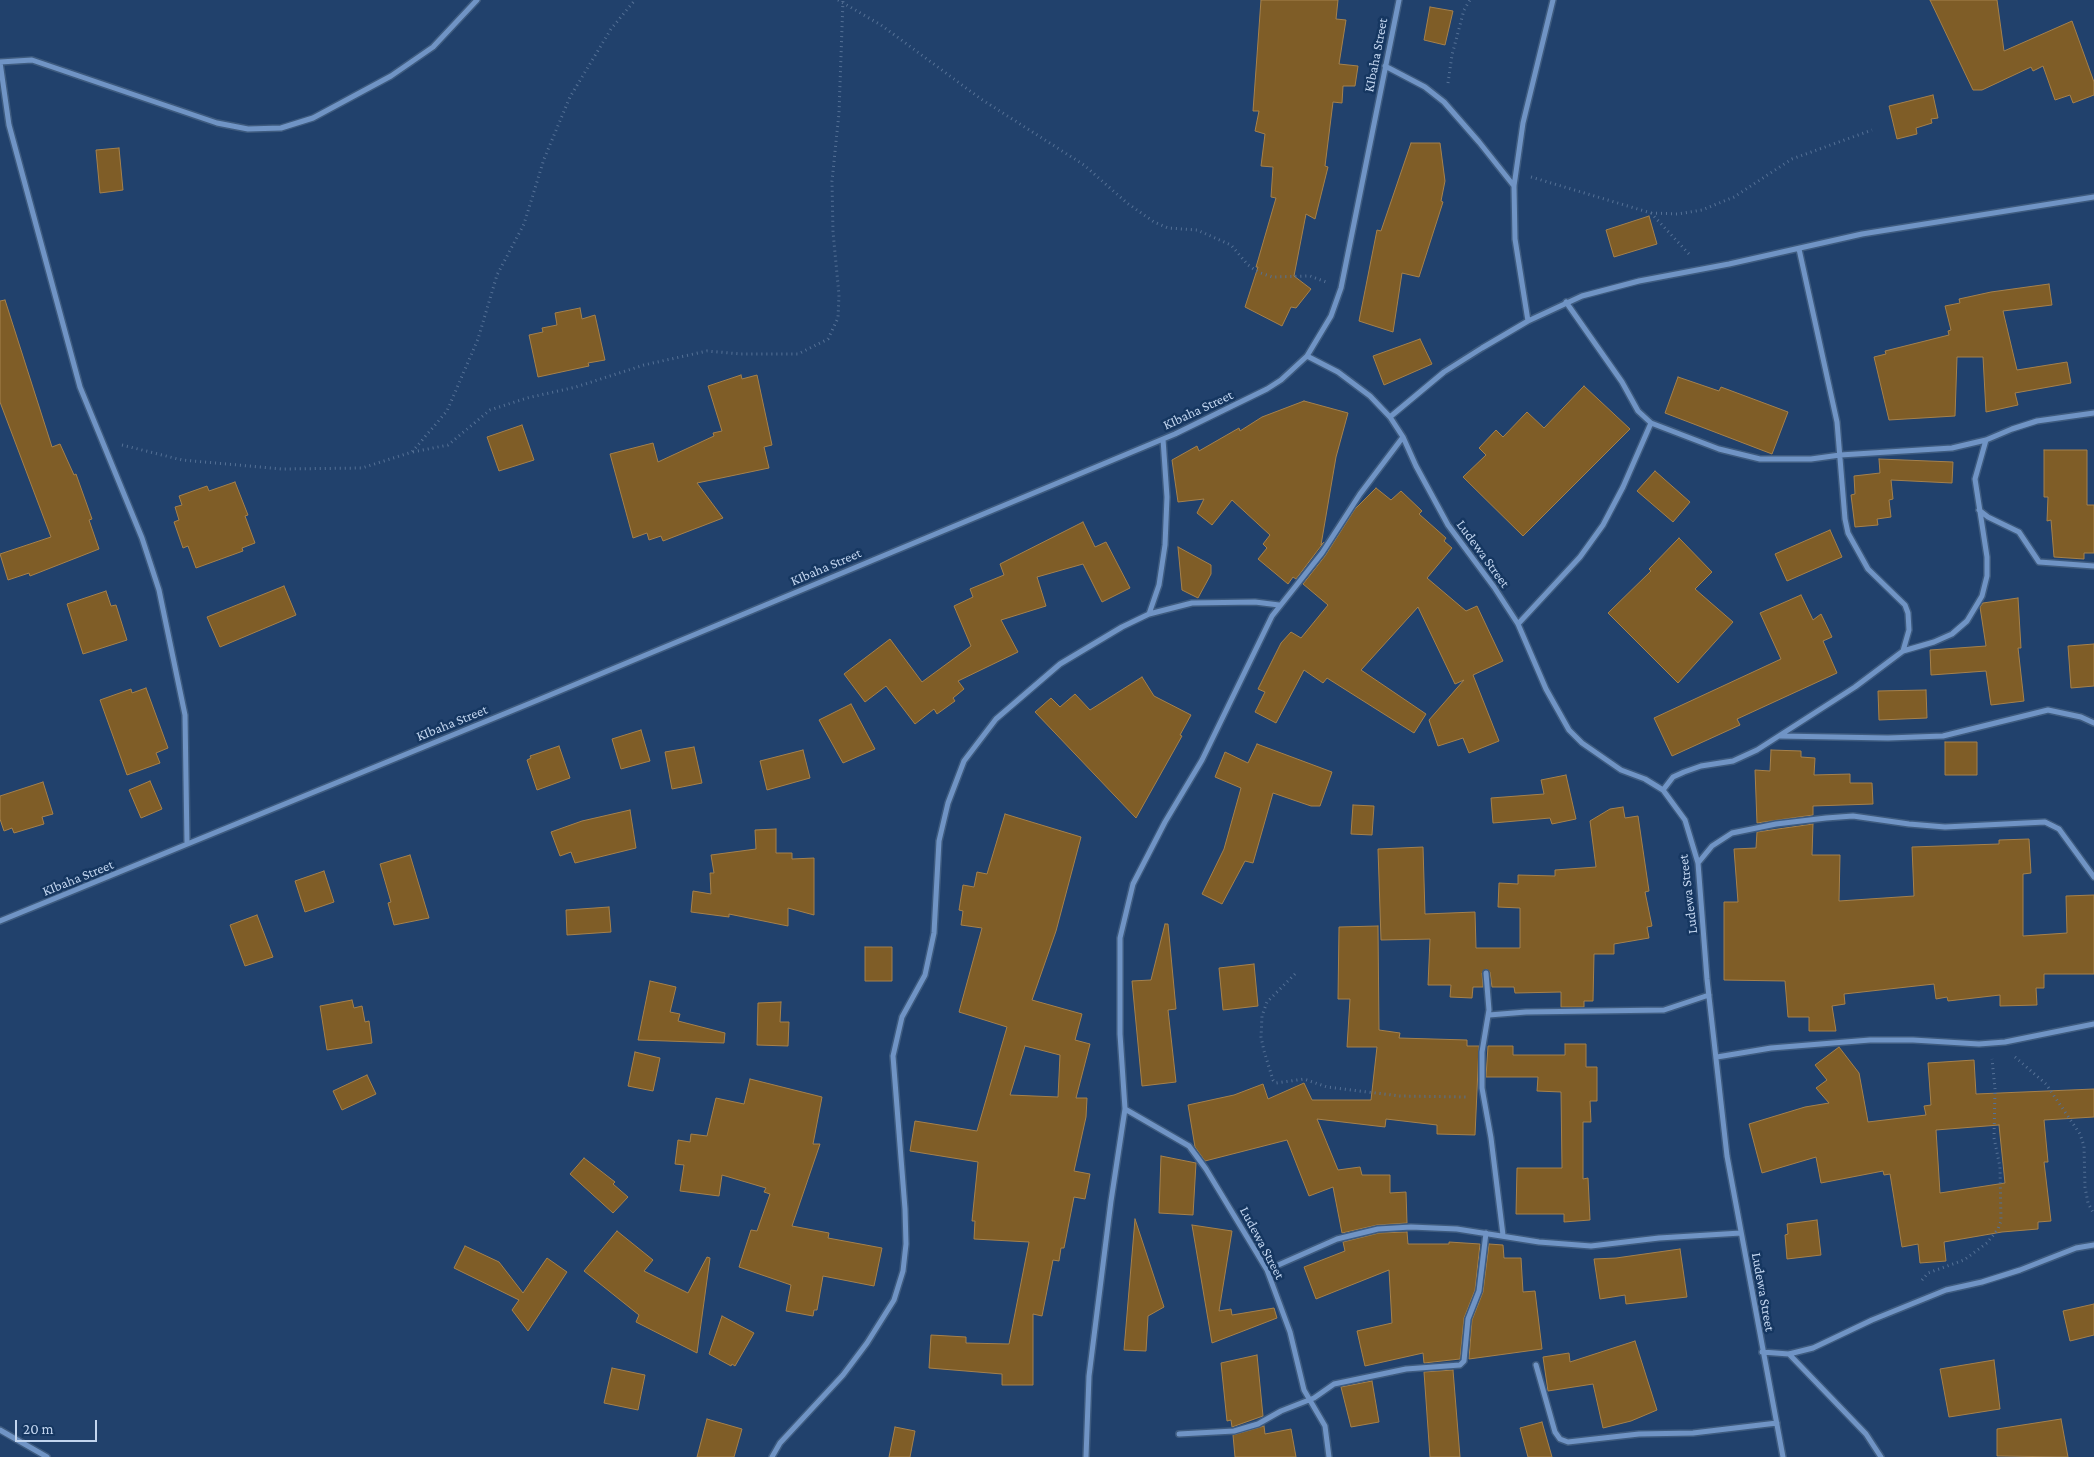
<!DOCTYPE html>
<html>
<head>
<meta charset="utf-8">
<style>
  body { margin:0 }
  #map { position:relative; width:2094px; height:1457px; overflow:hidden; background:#21416c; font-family:"Crimson Pro",serif }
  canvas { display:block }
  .scale { position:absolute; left:15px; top:1420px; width:82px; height:22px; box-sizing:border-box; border:2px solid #c2d5ef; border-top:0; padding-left:6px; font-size:15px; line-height:18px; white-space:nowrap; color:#c2d5ef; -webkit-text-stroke:4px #163761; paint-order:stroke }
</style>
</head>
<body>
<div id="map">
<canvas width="2094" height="1457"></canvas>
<div class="scale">20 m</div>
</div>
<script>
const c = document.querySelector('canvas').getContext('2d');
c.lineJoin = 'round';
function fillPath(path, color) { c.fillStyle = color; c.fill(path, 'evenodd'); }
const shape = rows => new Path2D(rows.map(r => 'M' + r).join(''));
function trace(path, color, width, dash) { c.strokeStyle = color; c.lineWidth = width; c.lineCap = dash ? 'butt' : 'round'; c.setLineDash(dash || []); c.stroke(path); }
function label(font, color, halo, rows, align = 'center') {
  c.font = font + ' "Crimson Pro",serif'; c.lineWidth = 5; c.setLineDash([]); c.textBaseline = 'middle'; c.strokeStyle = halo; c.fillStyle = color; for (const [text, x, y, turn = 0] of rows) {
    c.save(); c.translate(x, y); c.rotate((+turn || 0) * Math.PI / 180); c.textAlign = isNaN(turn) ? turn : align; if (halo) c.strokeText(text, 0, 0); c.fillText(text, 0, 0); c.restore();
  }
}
const building = shape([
  [1261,0,1338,0,1336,19,1346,20,1339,64,1358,66,1355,86,1343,86,1342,103,1333,102,1325,166,1328,167,1315,219,1306,214,1294,276,1311,289,1296,308,1291,307,1282,326,1245,307,1258,267,1256,267,1276,198,1271,197,1273,167,1261,166,1265,134,1255,131,1259,111,1253,111,1261,0],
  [1930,0,1997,0,2004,51,2072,21,2094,82,2094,95,2073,103,2070,95,2055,100,2043,66,2033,71,2031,67,1982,90,1973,90,1930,0],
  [1430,7,1453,11,1445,45,1424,40,1430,7],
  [1933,95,1938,118,1931,119,1932,123,1916,128,1917,134,1897,139,1889,106,1933,95],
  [1411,143,1440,143,1445,181,1441,201,1443,202,1419,277,1402,273,1393,332,1359,321,1377,230,1381,231,1411,143],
  [119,148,123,190,100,193,96,150,119,148],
  [1649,216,1657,244,1614,257,1606,230,1649,216],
  [2049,284,2052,305,2003,311,2017,370,2067,362,2071,383,2015,393,2018,405,1986,412,1983,357,1957,357,1955,416,1889,420,1874,357,1886,354,1885,351,1949,335,1948,331,1951,330,1945,306,1960,303,1959,299,1991,292,2049,284],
  [5,300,52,447,60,444,74,475,76,474,92,519,89,520,99,549,30,576,29,573,8,580,0,554,51,537,0,402,0,301,5,300],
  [580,308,582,319,595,315,605,360,588,363,589,366,538,377,529,335,543,332,542,328,557,325,555,313,580,308],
  [1420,339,1432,364,1384,385,1373,356,1420,339],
  [741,375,742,379,757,375,772,445,764,447,769,468,697,483,723,518,663,541,661,536,649,540,647,533,633,538,610,454,653,443,658,462,714,436,713,433,722,431,708,386,741,375],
  [1678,377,1719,391,1721,387,1788,412,1772,454,1665,413,1678,377],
  [1584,386,1630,429,1523,536,1463,477,1486,455,1479,448,1496,430,1503,437,1527,412,1544,428,1584,386],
  [1304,401,1348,413,1336,457,1321,545,1324,542,1296,579,1293,577,1288,584,1258,559,1267,548,1263,544,1270,535,1232,500,1212,525,1197,513,1204,499,1178,502,1172,460,1197,446,1199,451,1239,428,1240,431,1262,417,1304,401],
  [522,425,534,460,499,471,487,437,522,425],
  [2044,450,2087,450,2087,505,2094,505,2094,553,2084,553,2084,559,2054,557,2051,520,2047,521,2048,497,2044,497,2044,450],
  [1879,459,1953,462,1952,483,1891,480,1893,499,1889,500,1891,517,1877,519,1878,525,1855,527,1851,495,1855,494,1854,476,1880,473,1879,459],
  [1655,471,1690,502,1673,522,1637,491,1655,471],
  [235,482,248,515,245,516,255,543,242,548,243,551,196,568,188,546,183,548,174,522,179,520,175,507,182,505,179,496,207,486,209,491,235,482],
  [1376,488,1391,500,1401,491,1422,511,1419,514,1446,538,1444,541,1452,548,1427,578,1466,611,1477,606,1503,661,1473,675,1499,741,1469,753,1463,738,1438,746,1429,720,1464,680,1455,684,1418,607,1361,670,1426,714,1414,733,1327,678,1323,683,1304,670,1276,723,1255,712,1265,692,1258,689,1281,643,1291,632,1301,638,1328,605,1303,584,1325,556,1355,509,1376,488],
  [1083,522,1095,547,1106,542,1130,588,1102,602,1083,564,1037,577,1046,606,1001,620,1018,652,958,681,964,689,953,698,955,701,937,714,934,709,915,724,886,686,865,702,844,674,890,639,922,682,971,646,954,606,973,597,970,589,1004,575,1000,564,1083,522],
  [1830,530,1842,557,1787,581,1775,554,1830,530],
  [1679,538,1712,572,1695,589,1733,622,1678,683,1608,613,1651,571,1649,569,1679,538],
  [1178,547,1211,565,1211,574,1198,598,1182,590,1178,547],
  [284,586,296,615,220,647,207,617,284,586],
  [106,591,111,606,116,605,127,640,83,654,67,604,106,591],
  [1801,595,1813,620,1821,614,1832,637,1823,641,1837,673,1737,719,1740,725,1672,756,1654,718,1781,659,1760,613,1801,595],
  [2018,598,2021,648,2018,648,2024,701,1991,705,1986,671,1931,675,1930,650,1986,646,1980,607,1983,603,2018,598],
  [2094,644,2094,686,2071,688,2068,646,2094,644],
  [1142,677,1154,696,1191,715,1180,735,1182,736,1136,818,1035,712,1051,698,1060,707,1075,694,1090,710,1142,677],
  [146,688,168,748,156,753,160,763,127,775,100,700,131,689,132,693,146,688],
  [1926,690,1927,718,1879,720,1878,691,1926,690],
  [851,704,875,749,843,763,819,720,851,704],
  [641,730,650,761,621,769,612,739,641,730],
  [1945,742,1977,742,1977,775,1945,775,1945,742],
  [1257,744,1332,772,1320,806,1311,806,1273,793,1253,863,1245,861,1222,904,1202,894,1224,849,1241,788,1215,777,1225,752,1248,763,1257,744],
  [559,746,570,778,537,790,527,760,531,758,530,756,559,746],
  [694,747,702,783,672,789,665,752,694,747],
  [803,750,810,778,767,790,760,761,803,750],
  [1771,750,1801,751,1801,757,1815,758,1814,775,1850,774,1850,783,1872,783,1873,804,1813,806,1813,815,1757,823,1755,770,1770,771,1771,750],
  [1566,775,1576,819,1552,824,1550,818,1493,823,1491,798,1544,794,1541,780,1566,775],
  [150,781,162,809,141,818,129,790,150,781],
  [43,782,53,814,42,817,44,824,14,833,12,828,4,831,0,819,0,796,43,782],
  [1353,805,1374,806,1372,835,1351,834,1353,805],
  [1623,807,1625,818,1638,816,1649,891,1645,892,1652,926,1647,927,1649,938,1614,944,1614,954,1594,954,1593,1001,1584,1001,1584,1007,1561,1007,1561,992,1515,993,1514,987,1492,987,1490,972,1486,969,1482,973,1483,987,1473,987,1472,998,1450,997,1451,985,1428,985,1430,939,1381,940,1378,849,1423,847,1425,914,1475,912,1476,948,1520,948,1520,908,1498,907,1499,883,1518,884,1518,875,1555,876,1555,870,1596,867,1590,821,1610,809,1623,807],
  [630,810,636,848,575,863,571,852,560,856,551,832,582,821,630,810],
  [1005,814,1081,837,1056,931,1032,1000,1082,1014,1075,1040,1090,1044,1076,1098,1087,1098,1086,1117,1074,1171,1090,1174,1085,1199,1074,1197,1064,1248,1061,1248,1059,1261,1053,1260,1042,1316,1033,1314,1033,1385,1002,1385,1002,1374,929,1368,931,1335,966,1337,966,1343,1009,1344,1029,1242,974,1239,975,1221,972,1221,978,1162,910,1151,915,1121,977,1131,1007,1027,959,1012,982,928,961,925,963,911,959,910,963,885,974,887,977,872,987,874,1005,814],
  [1025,1046,1060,1055,1058,1097,1010,1095,1025,1046],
  [1813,824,1812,855,1840,855,1839,901,1914,896,1912,847,1999,844,1999,840,2029,839,2031,873,2023,874,2023,936,2067,933,2066,896,2094,895,2094,974,2044,974,2044,988,2036,988,2037,1005,2000,1006,2000,995,1948,1001,1947,997,1936,999,1934,984,1844,994,1845,1004,1832,1006,1836,1031,1809,1031,1809,1017,1788,1017,1785,981,1724,980,1724,902,1738,902,1734,849,1756,848,1757,832,1813,824],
  [776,829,776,853,792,853,792,859,814,858,814,915,788,908,788,926,729,914,729,917,691,912,693,891,711,894,710,873,714,873,711,855,756,849,755,830,776,829],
  [410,855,429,918,394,925,388,903,391,902,380,864,410,855],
  [324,871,334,902,305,912,295,881,324,871],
  [609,907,611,932,567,935,566,910,609,907],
  [257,915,273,957,245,966,230,925,257,915],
  [1165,924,1168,924,1176,1009,1168,1010,1176,1082,1142,1086,1132,981,1151,980,1165,924],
  [1378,926,1379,1030,1400,1033,1399,1038,1467,1040,1467,1046,1479,1046,1475,1135,1437,1134,1437,1125,1386,1119,1385,1127,1317,1119,1338,1170,1360,1167,1362,1175,1390,1175,1390,1193,1406,1192,1407,1223,1377,1225,1342,1233,1333,1187,1309,1196,1287,1140,1205,1161,1195,1147,1188,1105,1234,1095,1263,1084,1268,1099,1304,1083,1312,1100,1371,1100,1377,1047,1347,1047,1350,999,1338,999,1339,927,1378,926],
  [865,947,892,947,892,981,865,981,865,947],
  [1254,964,1258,1006,1223,1010,1219,968,1254,964],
  [650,981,676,987,670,1012,680,1014,678,1021,725,1033,724,1043,638,1040,650,981],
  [352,1000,354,1008,362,1006,365,1022,369,1021,372,1043,327,1050,320,1006,352,1000],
  [781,1002,780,1022,789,1022,788,1046,757,1045,758,1003,781,1002],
  [1565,1044,1586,1044,1586,1067,1597,1067,1597,1101,1590,1101,1591,1122,1583,1122,1583,1179,1588,1178,1590,1220,1564,1222,1564,1214,1516,1214,1517,1168,1562,1168,1561,1092,1537,1091,1538,1077,1486,1077,1488,1046,1513,1046,1513,1055,1565,1055,1565,1044],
  [1839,1047,1859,1073,1868,1122,1926,1115,1924,1106,1931,1105,1928,1063,1974,1060,1976,1094,2094,1089,2094,1117,2044,1120,2048,1162,2044,1162,2051,1221,2038,1222,2038,1229,2002,1232,1944,1242,1946,1261,1920,1263,1918,1244,1902,1247,1890,1174,1884,1175,1883,1171,1821,1183,1816,1157,1762,1173,1749,1124,1805,1107,1829,1103,1816,1088,1827,1080,1815,1065,1839,1047],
  [1999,1125,2005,1183,1940,1193,1936,1130,1999,1125],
  [635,1052,660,1058,653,1091,628,1086,635,1052],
  [367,1075,376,1094,342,1110,333,1091,367,1075],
  [750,1079,822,1097,813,1144,820,1144,792,1226,829,1233,828,1238,882,1248,874,1286,823,1276,817,1310,814,1310,813,1316,786,1311,791,1285,739,1267,751,1230,757,1231,770,1194,764,1192,766,1188,722,1175,719,1196,680,1191,684,1165,675,1164,678,1140,690,1142,691,1134,707,1136,716,1098,744,1104,750,1079],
  [1161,1156,1196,1163,1193,1215,1159,1213,1161,1156],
  [584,1158,615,1182,613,1184,628,1197,613,1213,570,1174,584,1158],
  [1135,1219,1164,1307,1148,1316,1146,1351,1124,1350,1135,1219],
  [1817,1220,1821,1255,1787,1259,1785,1235,1788,1234,1787,1224,1817,1220],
  [1192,1225,1232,1231,1219,1311,1231,1309,1232,1315,1274,1308,1277,1318,1212,1343,1192,1225],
  [617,1231,653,1260,644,1271,688,1293,707,1257,710,1258,697,1353,636,1322,639,1315,584,1271,617,1231],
  [1407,1232,1408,1244,1449,1244,1449,1242,1480,1244,1475,1290,1464,1318,1460,1359,1424,1363,1423,1353,1365,1366,1357,1331,1392,1323,1389,1270,1316,1299,1304,1267,1345,1251,1343,1242,1379,1233,1407,1232],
  [1489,1244,1503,1245,1504,1258,1521,1258,1523,1292,1535,1291,1542,1349,1469,1359,1472,1320,1483,1292,1489,1244],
  [465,1246,499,1262,523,1293,547,1258,567,1272,528,1331,512,1310,519,1300,454,1268,465,1246],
  [1680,1249,1687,1297,1626,1304,1625,1295,1600,1299,1594,1259,1616,1258,1680,1249],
  [2094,1304,2094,1335,2070,1341,2063,1311,2094,1304],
  [722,1316,754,1333,735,1366,732,1364,731,1366,709,1354,722,1316],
  [1635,1341,1657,1410,1631,1421,1603,1428,1593,1384,1548,1391,1543,1357,1569,1353,1570,1362,1635,1341],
  [1257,1355,1263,1416,1232,1427,1231,1420,1227,1421,1221,1363,1257,1355],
  [1994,1360,2000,1409,1949,1417,1940,1369,1994,1360],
  [612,1368,645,1375,638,1410,604,1403,612,1368],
  [1453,1370,1460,1457,1430,1457,1424,1372,1453,1370],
  [1372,1381,1379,1422,1351,1427,1341,1387,1372,1381],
  [707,1419,742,1429,734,1457,697,1457,707,1419],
  [2061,1419,2068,1457,1997,1456,1997,1429,2061,1419],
  [1542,1422,1552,1457,1528,1457,1520,1428,1542,1422],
  [1264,1426,1265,1434,1291,1429,1296,1457,1235,1457,1233,1435,1264,1426],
  [895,1427,915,1431,910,1457,889,1457,895,1427]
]);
fillPath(building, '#7f5d27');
trace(building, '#a5814c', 1);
const street = shape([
  [0,62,9,125,80,387,142,538,159,590,185,715,187,843],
  [0,62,32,60,217,123,248,129,281,128,313,118,391,76,433,47,477,0],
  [1385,66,1425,87,1444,102,1479,142,1514,186],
  [1566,302,1622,382,1638,411,1651,423,1719,449,1760,459,1811,459,1840,455,1952,448,1986,440,2012,429,2037,421,2094,413],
  [1528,321,1515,239,1514,186,1523,123,1553,0],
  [1307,356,1338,372,1370,396,1390,417,1403,437,1416,466,1448,525,1494,587,1518,624,1546,689,1569,730,1582,743,1621,770,1645,779,1663,790,1685,820,1698,863,1707,979,1727,1156,1783,1457],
  [1390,417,1444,372,1482,348,1528,321,1582,296,1639,281,1729,264,1862,234,2094,197],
  [1979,510,1988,517,2019,532,2039,562,2094,566],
  [1149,614,1159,585,1165,545,1167,497,1163,439],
  [1518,624,1580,557,1603,525,1623,487,1651,423],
  [1903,651,1934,642,1952,634,1967,621,1982,596,1987,576,1987,557,1975,479,1986,440],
  [1780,736,1888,738,1943,736,2048,710,2081,717,2094,723],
  [1663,790,1673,777,1684,772,1701,766,1733,761,1757,750,1855,687,1903,651,1909,630,1908,613,1905,605,1868,569,1848,533,1845,519,1837,422,1799,249],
  [1698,863,1712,846,1732,833,1776,824,1826,818,1853,816,1909,824,1945,827,2045,822,2059,829,2094,877],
  [0,921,538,700,1175,434,1267,389,1281,380,1307,356,1331,316,1341,288,1399,0],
  [1486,973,1489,1010,1482,1052,1482,1088,1491,1138,1503,1235],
  [1489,1015,1526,1012,1664,1010,1709,995],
  [1717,1057,1771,1048,1870,1040,1913,1040,1979,1044,2005,1042,2094,1024],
  [1125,1109,1189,1146,1206,1169,1267,1270,1290,1332,1304,1390,1325,1426,1329,1457],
  [1267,1270,1337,1239,1378,1229,1411,1227,1457,1229,1539,1242,1591,1246,1659,1238,1741,1233],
  [1762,1352,1789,1354,1813,1348,1872,1320,1946,1290,1982,1282,2020,1270,2076,1248,2094,1245],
  [1789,1354,1866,1434,1881,1457],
  [1536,1365,1555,1432,1560,1439,1568,1442,1639,1434,1693,1433,1777,1423],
  [0,1430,47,1457],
  [1179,1434,1234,1431,1258,1424,1281,1411,1314,1398,1334,1384,1406,1369,1460,1365,1464,1361,1468,1319,1479,1291,1486,1233],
  [772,1457,780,1443,843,1375,867,1343,894,1300,903,1271,906,1244,905,1209,893,1056,902,1017,925,975,934,933,939,841,948,803,964,761,996,719,1060,664,1122,627,1149,614,1192,603,1255,602,1279,605],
  [1086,1457,1089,1376,1111,1201,1125,1109,1120,1034,1120,938,1133,884,1165,822,1202,760,1272,616,1322,553,1360,494,1403,437]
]);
trace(street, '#3e5b7f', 8);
trace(shape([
  [838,0,881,25,981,99,1084,165,1127,203,1154,222,1168,228,1197,230,1231,245,1248,265,1258,272,1272,277,1310,276,1326,282],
  [1448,83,1452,55,1464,10,1470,0],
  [1531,177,1651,213,1689,254],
  [1651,213,1678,214,1702,210,1734,197,1792,159,1872,130],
  [122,445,182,460,282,469,362,468,412,452,447,411,478,339,497,275,524,224,544,159,570,97,611,29,635,0],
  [413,452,448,445,490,410,527,398,576,387,644,365,707,351,741,354,798,354,828,339,838,318,839,295,833,232,832,181,839,113,843,0],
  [1295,974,1267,1002,1262,1016,1261,1037,1264,1051,1273,1080,1276,1083,1304,1079,1327,1087,1400,1096,1467,1097],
  [2015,1057,2046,1084,2080,1134,2084,1146,2085,1187,2088,1203,2094,1214],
  [1922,1280,1928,1273,1964,1260,1987,1243,1998,1229,2001,1221,2000,1167,1994,1138,1995,1089,1992,1059]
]), '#557196', 3, [1, 4]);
trace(street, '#7094c5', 5);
label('14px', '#c2d5ef', '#163761', [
  ["KIbaha Street",1376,55,-79],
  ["KIbaha Street",1198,410,-25],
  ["Ludewa Street",1483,554,54],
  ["KIbaha Street",826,567,-23],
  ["KIbaha Street",452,723,-22],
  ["KIbaha Street",78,878,-22],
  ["Ludewa Street",1688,894,-97],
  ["Ludewa Street",1262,1243,62],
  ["Ludewa Street",1763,1292,80]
]);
</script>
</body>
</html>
